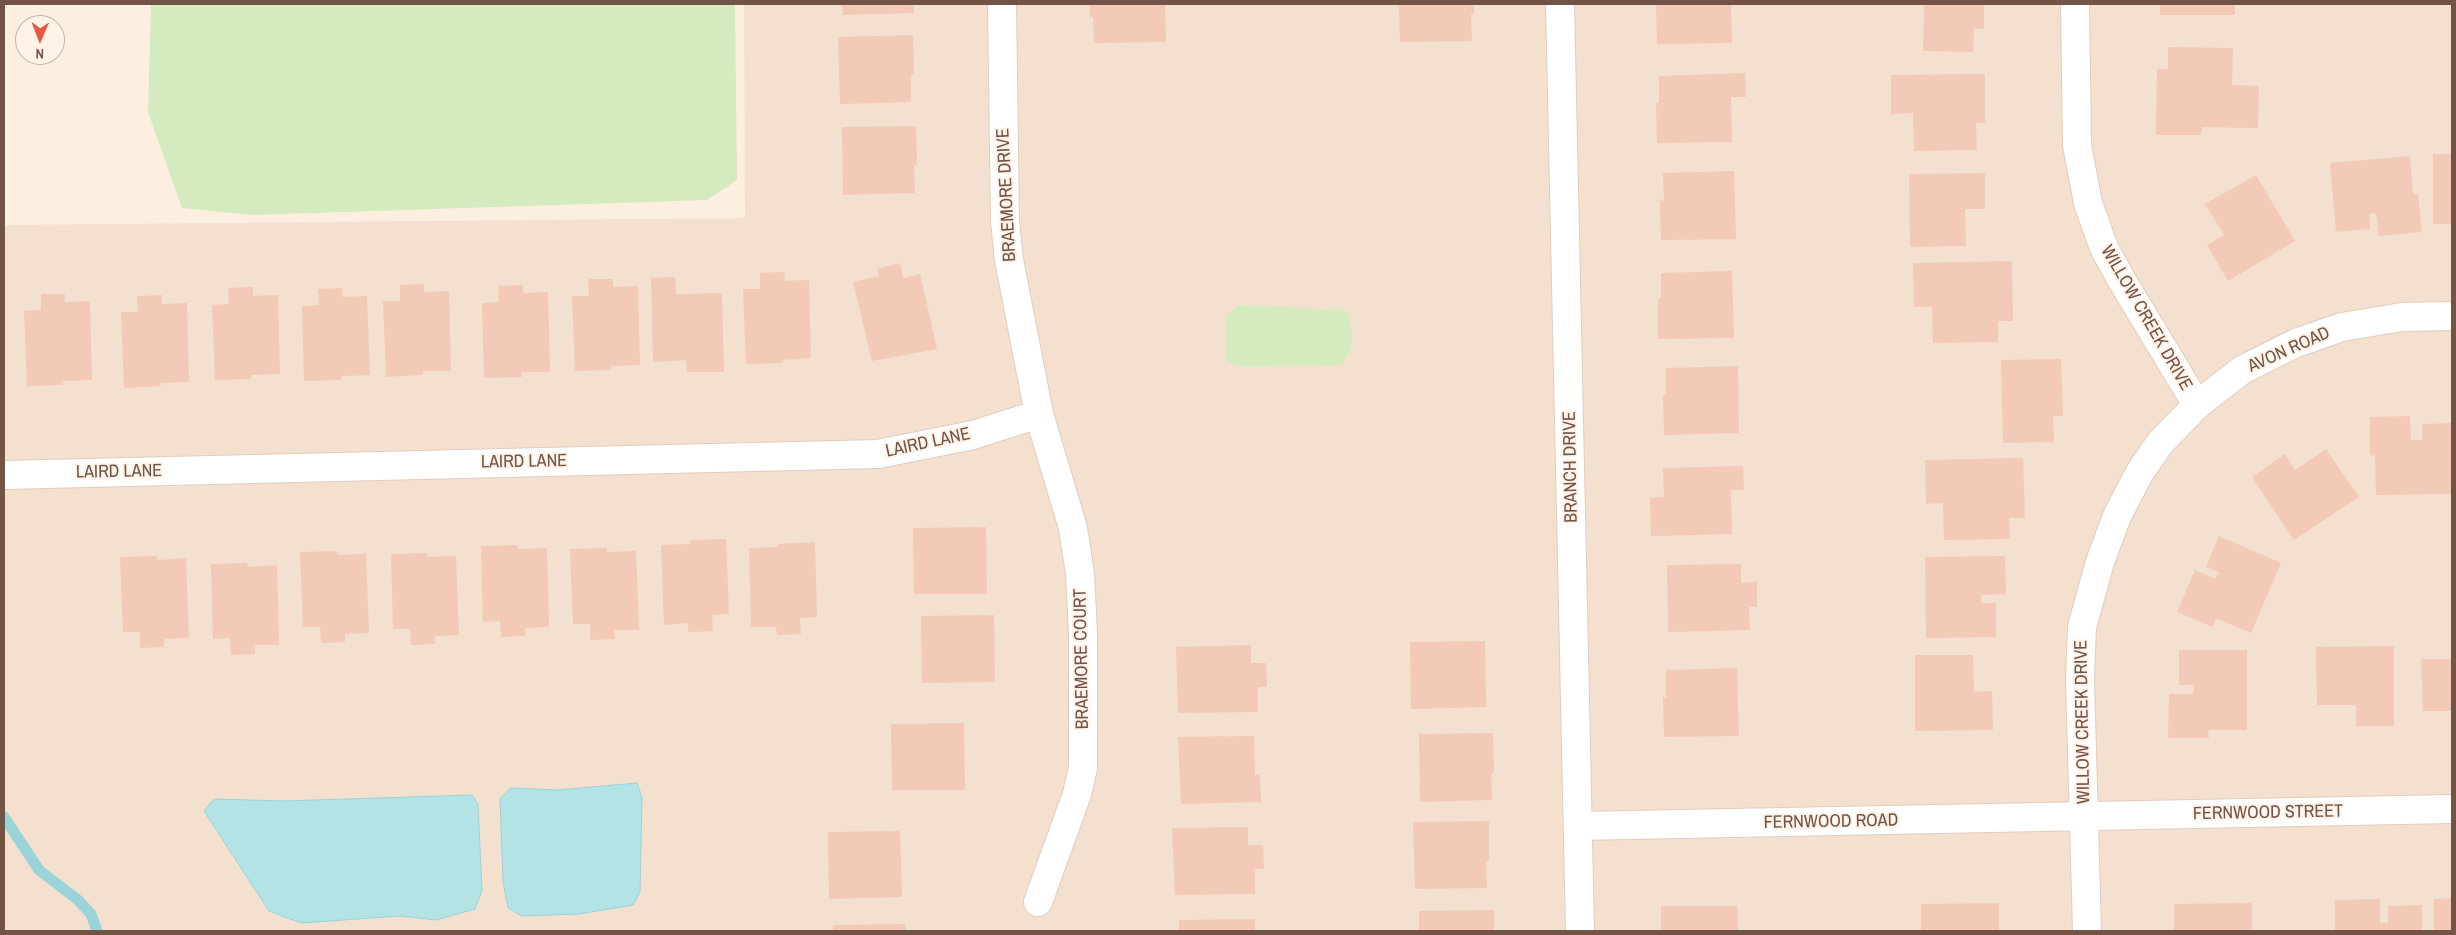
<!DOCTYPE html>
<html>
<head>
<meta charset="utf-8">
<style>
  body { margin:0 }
  #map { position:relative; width:2456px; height:935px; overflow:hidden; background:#fdefe0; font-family:"Archivo Narrow",sans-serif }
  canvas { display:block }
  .frame { position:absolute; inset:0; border:5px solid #745347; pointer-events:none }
  .north { position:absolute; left:15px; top:15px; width:50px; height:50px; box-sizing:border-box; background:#fff3e7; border:1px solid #c7b3a7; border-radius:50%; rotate:181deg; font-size:14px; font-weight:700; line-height:20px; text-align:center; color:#745347 }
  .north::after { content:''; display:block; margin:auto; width:18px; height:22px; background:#ea5841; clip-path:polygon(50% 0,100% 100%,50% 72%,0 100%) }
</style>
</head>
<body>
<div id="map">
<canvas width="2456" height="935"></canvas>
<div class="frame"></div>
<div class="north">N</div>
</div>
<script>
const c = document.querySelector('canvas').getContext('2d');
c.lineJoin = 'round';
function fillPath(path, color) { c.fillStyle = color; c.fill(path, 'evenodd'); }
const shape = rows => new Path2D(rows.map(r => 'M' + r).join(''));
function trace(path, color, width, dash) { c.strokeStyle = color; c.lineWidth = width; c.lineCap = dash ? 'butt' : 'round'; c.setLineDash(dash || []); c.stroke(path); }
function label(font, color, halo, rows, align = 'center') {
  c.font = font + ' "Archivo Narrow",sans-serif'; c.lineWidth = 4; c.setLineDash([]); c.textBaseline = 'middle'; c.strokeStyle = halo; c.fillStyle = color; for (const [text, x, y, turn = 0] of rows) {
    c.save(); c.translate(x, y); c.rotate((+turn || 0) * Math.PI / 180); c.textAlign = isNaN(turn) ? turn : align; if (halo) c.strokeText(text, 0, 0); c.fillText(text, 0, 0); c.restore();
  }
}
fillPath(shape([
  [744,4,2452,4,2452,931,4,931,4,225,745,218]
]), '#f4e0ce');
fillPath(shape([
  [151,4,735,4,737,180,707,200,253,215,182,208,148,112],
  [1239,305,1341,310,1347,312,1352,332,1351,348,1342,364,1338,365,1243,367,1227,361,1227,316]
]), '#d4eabf');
const water = shape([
  [637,783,642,797,640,892,633,905,579,914,522,916,508,908,503,881,500,799,511,788,558,790,637,783],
  [472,795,478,804,482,891,475,909,436,920,400,916,301,923,269,911,204,811,214,799,284,801,472,795]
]);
fillPath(water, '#b4e3e6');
trace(water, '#9ad4d8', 1);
trace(shape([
  [4,817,39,870,78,900,91,914,97,931]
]), '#9ad4d8', 11);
fillPath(shape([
  [842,4,914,4,914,13,843,15],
  [1090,4,1165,4,1166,42,1094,43,1093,17,1090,17],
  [1399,4,1474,4,1474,14,1471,14,1472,41,1400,42],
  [1659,4,1731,4,1732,43,1657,44,1656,5],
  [1924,4,1984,4,1984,29,1974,28,1973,52,1923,51],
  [2160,4,2235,4,2235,15,2160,15],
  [913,35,914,75,911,75,911,102,840,104,838,37],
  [2168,47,2233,48,2232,85,2259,86,2258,128,2202,127,2201,135,2156,135,2157,69,2168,69],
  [1745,73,1746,97,1731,97,1732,142,1657,143,1656,103,1659,103,1659,76],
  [1985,74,1985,123,1976,123,1977,150,1914,151,1913,113,1891,114,1891,75],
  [916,126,917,165,914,165,915,193,843,195,842,127],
  [2433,154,2452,154,2452,224,2433,224],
  [2410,156,2413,195,2418,194,2422,232,2379,236,2376,213,2369,214,2370,229,2336,232,2330,163],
  [1734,171,1736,239,1661,240,1660,200,1664,201,1663,173],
  [1985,173,1985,209,1965,209,1966,246,1910,247,1909,174],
  [2256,175,2295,241,2228,281,2207,245,2224,235,2205,204],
  [2012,261,2013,321,1998,321,1998,342,1933,343,1932,307,1914,307,1913,263],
  [900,263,903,278,920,274,937,349,872,361,853,282,879,276,877,269],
  [1732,271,1734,338,1658,339,1658,299,1661,299,1661,273],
  [784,272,785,281,809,280,811,358,783,360,783,363,746,364,743,289,760,289,760,273],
  [675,277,676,294,722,293,724,372,687,372,686,360,653,362,651,278],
  [588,279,613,279,613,287,638,286,640,365,611,366,611,370,575,371,572,296,589,296],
  [424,284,424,292,449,291,451,371,423,371,423,375,386,377,383,301,400,301,400,285],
  [523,285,523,293,548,292,550,372,521,372,522,377,484,378,482,303,499,302,498,286],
  [253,287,253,296,278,295,280,374,251,375,251,379,215,380,212,305,229,304,228,288],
  [342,288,343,297,367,296,370,375,341,376,341,380,304,381,302,306,319,305,318,289],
  [41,294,65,294,65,302,90,301,92,380,63,381,63,385,27,386,24,311,41,310],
  [162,295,162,304,187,303,189,382,160,383,161,386,124,388,121,312,138,312,137,296],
  [2061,359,2063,416,2053,416,2054,442,2003,443,2001,360],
  [1738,366,1739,433,1664,435,1663,395,1666,395,1666,368],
  [2410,416,2411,440,2422,440,2422,424,2452,423,2452,494,2376,495,2375,455,2370,456,2370,417],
  [2326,449,2359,497,2294,540,2252,477,2285,454,2295,470],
  [2023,458,2025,518,2009,518,2010,539,1944,540,1943,503,1926,504,1925,460],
  [1743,466,1744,490,1731,490,1732,534,1651,536,1650,498,1664,497,1663,468],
  [986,527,987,594,914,594,913,528],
  [2219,536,2281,563,2251,633,2216,618,2213,627,2177,612,2195,570,2215,579,2219,572,2206,567],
  [726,539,729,614,712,615,713,631,688,632,688,623,664,625,661,545,690,544,690,540],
  [815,542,817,617,800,618,801,634,777,635,776,627,751,627,749,548,778,547,778,544],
  [518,545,518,549,547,548,549,627,525,628,525,636,501,637,500,621,483,622,481,546],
  [607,548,607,552,636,551,639,630,614,630,615,639,590,640,590,624,573,624,570,549],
  [337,551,337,555,366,554,369,633,345,634,345,642,321,643,320,627,303,627,300,552],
  [427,553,427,557,456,556,459,635,435,636,435,644,411,645,410,629,393,629,391,554],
  [157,556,157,560,186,558,189,638,164,639,164,647,140,648,140,632,123,632,120,557],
  [2005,556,2006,594,1981,595,1981,603,1996,603,1996,637,1926,638,1925,557],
  [247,563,248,567,277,565,279,645,255,645,255,654,231,655,230,638,213,639,211,564],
  [1741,564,1741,583,1757,582,1757,607,1749,607,1750,630,1668,632,1667,565],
  [994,615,995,682,922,683,921,616],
  [1485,641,1486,707,1411,709,1410,642],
  [1251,645,1251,663,1266,663,1267,687,1258,687,1258,712,1178,713,1176,647],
  [2394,646,2394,726,2356,726,2356,705,2317,705,2316,647],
  [2179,650,2247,650,2247,730,2208,730,2209,738,2168,738,2169,694,2193,694,2194,685,2179,685],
  [1915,655,1973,655,1974,692,1992,691,1993,730,1915,731],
  [2421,659,2452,659,2452,711,2423,711],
  [1737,668,1739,736,1664,737,1663,697,1666,698,1666,670],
  [964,723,965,790,892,790,891,724],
  [1493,733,1494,773,1491,773,1492,800,1420,802,1419,734],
  [1254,736,1255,775,1260,775,1261,802,1181,804,1178,737],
  [1489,821,1489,861,1486,861,1487,888,1415,889,1413,822],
  [1248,827,1248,845,1263,845,1264,869,1255,869,1255,894,1175,895,1172,828],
  [900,831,902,897,829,899,828,832],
  [2452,898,2452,931,2434,931,2434,899],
  [2380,899,2380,923,2388,923,2388,906,2422,905,2422,931,2335,931,2335,900],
  [1999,903,1999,931,1921,931,1921,904],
  [2252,903,2252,931,2174,931,2174,904],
  [1661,906,1737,906,1738,931,1661,931],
  [1494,910,1494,931,1419,931,1419,911],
  [1255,919,1255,931,1179,931,1179,920],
  [905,924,906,931,833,931,833,925]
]), '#f3c9b7');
const minor = shape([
  [1002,4,1005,221,1009,260,1039,414,1073,528,1080,574,1083,633,1083,768,1077,794,1038,902],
  [1560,4,1580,931],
  [2075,4,2077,145,2088,203,2104,248,2121,279,2197,405],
  [4,475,878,454,973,435,1039,414],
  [1578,826,2452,809],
  [2087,931,2080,680,2082,627,2100,562,2117,516,2140,472,2160,443,2197,405,2242,370,2296,343,2342,327,2402,317,2452,316]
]);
trace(minor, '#e3ccbf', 30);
trace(minor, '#fff', 28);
label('18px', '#745347', '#fff3e7', [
  ["BRAEMORE DRIVE",1007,195,-93],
  ["WILLOW CREEK DRIVE",2146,318,60],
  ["AVON ROAD",2289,350,-24],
  ["LAIRD LANE",928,443,-12],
  ["LAIRD LANE",524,462,-1],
  ["BRANCH DRIVE",1571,467,-91],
  ["LAIRD LANE",119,472,-1],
  ["BRAEMORE COURT",1082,659,-91],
  ["WILLOW CREEK DRIVE",2083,722,-91],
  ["FERNWOOD STREET",2268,813,-1],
  ["FERNWOOD ROAD",1831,822,-1]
]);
</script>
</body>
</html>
